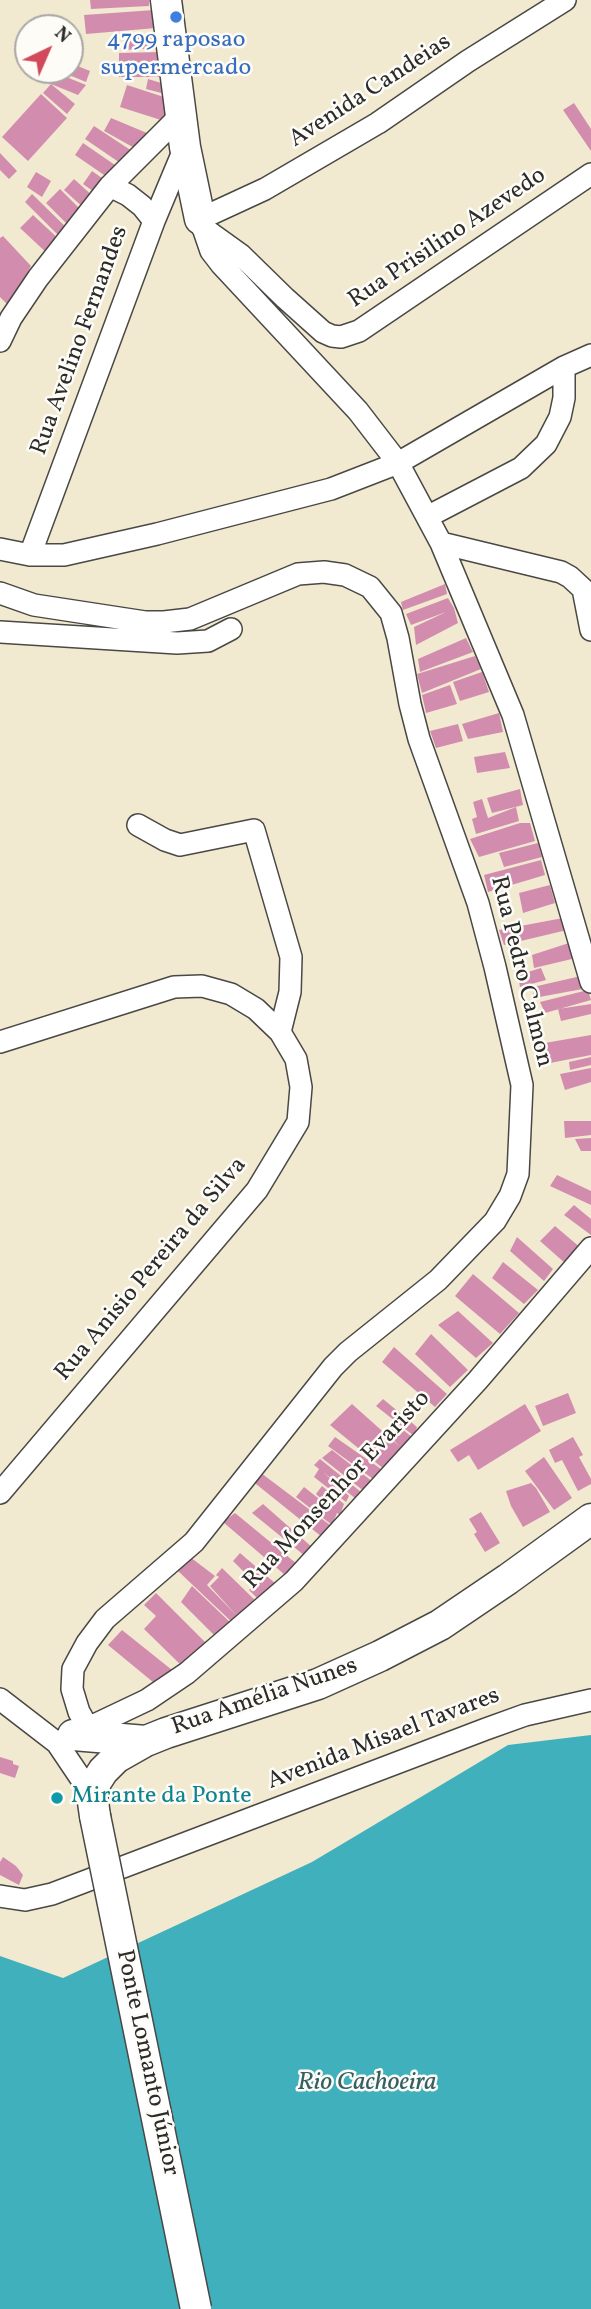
<!DOCTYPE html>
<html>
<head>
<meta charset="utf-8">
<style>
  body { margin:0 }
  #map { position:relative; width:591px; height:2309px; overflow:hidden; background:#f2e9d1; font-family:Vollkorn,serif }
  canvas { display:block }
  .north { position:absolute; left:14px; top:14px; width:70px; height:70px; box-sizing:border-box; background:#fdfcf7; border:2px solid #a9a8a5; border-radius:50%; rotate:44deg; font-size:19px; font-weight:700; line-height:28px; text-align:center; color:#2b2b2b }
  .north::after { content:''; display:block; margin:auto; width:24px; height:32px; background:#d1495b; clip-path:polygon(50% 0,100% 100%,50% 72%,0 100%) }
</style>
</head>
<body>
<div id="map">
<canvas width="591" height="2309"></canvas>
<div class="north">N</div>
</div>
<script>
const c = document.querySelector('canvas').getContext('2d');
c.lineJoin = 'round';
function fillPath(path, color) { c.fillStyle = color; c.fill(path, 'evenodd'); }
const shape = rows => new Path2D(rows.map(r => 'M' + r).join(''));
function trace(path, color, width, dash) { c.strokeStyle = color; c.lineWidth = width; c.lineCap = dash ? 'butt' : 'round'; c.setLineDash(dash || []); c.stroke(path); }
function label(font, color, halo, rows, align = 'center') {
  c.font = font + ' Vollkorn,serif'; c.lineWidth = 5; c.setLineDash([]); c.textBaseline = 'middle'; c.strokeStyle = halo; c.fillStyle = color; for (const [text, x, y, turn = 0] of rows) {
    c.save(); c.translate(x, y); c.rotate((+turn || 0) * Math.PI / 180); c.textAlign = isNaN(turn) ? turn : align; if (halo) c.strokeText(text, 0, 0); c.fillText(text, 0, 0); c.restore();
  }
}
fillPath(shape([
  [591,1735,591,2309,0,2309,0,1956,63,1978,312,1862,508,1745]
]), '#41b0bd');
fillPath(shape([
  [90,0,149,0,149,6,91,9],
  [154,10,156,28,86,34,84,15],
  [156,35,157,48,125,50,124,37],
  [161,52,161,77,119,77,119,53],
  [70,63,90,71,86,82,57,70,70,70],
  [47,70,49,70,86,85,78,95,51,84,43,80],
  [148,79,168,85,165,94,146,89],
  [51,84,75,104,67,114,43,93],
  [127,85,170,99,164,121,120,107],
  [41,94,67,118,28,161,2,137],
  [574,103,591,129,591,151,563,110],
  [111,118,147,133,138,150,104,131],
  [94,126,135,153,126,167,85,139],
  [83,143,115,165,107,177,75,155],
  [0,153,17,171,9,179,0,170],
  [92,171,109,183,100,196,83,184],
  [36,172,51,181,42,197,27,187],
  [74,179,96,199,86,210,64,190],
  [60,189,85,214,71,228,46,203],
  [32,194,71,232,63,240,25,202],
  [33,215,62,242,50,256,20,228],
  [3,236,31,266,9,306,0,297,0,238],
  [445,584,447,594,403,610,401,602],
  [448,598,454,608,458,623,416,645,414,627,446,612,411,625,406,614],
  [466,638,473,652,420,672,418,659],
  [475,656,481,669,422,693,417,674],
  [482,672,489,692,460,701,453,682],
  [450,685,457,704,426,713,422,695],
  [499,713,503,732,468,739,462,724],
  [458,724,463,741,436,748,430,731],
  [505,752,510,768,477,773,474,757],
  [520,789,523,805,492,813,487,798],
  [482,799,488,818,516,807,519,821,476,834,472,819,477,817,473,802],
  [520,823,530,823,535,841,479,857,470,839],
  [538,843,542,857,504,867,499,853],
  [541,860,545,875,488,892,484,875],
  [550,885,555,903,523,913,519,893],
  [563,918,567,930,504,945,499,930],
  [572,942,576,958,534,968,532,955],
  [541,968,546,980,520,987,518,975],
  [581,976,588,988,534,998,533,987],
  [588,990,591,1000,545,1013,540,1002],
  [591,1004,591,1014,561,1021,558,1009],
  [591,1035,591,1055,545,1064,539,1044],
  [591,1057,591,1065,570,1070,569,1062],
  [591,1068,591,1082,565,1090,560,1074],
  [564,1121,591,1121,591,1135,565,1138],
  [591,1138,591,1151,581,1151,575,1139],
  [557,1175,591,1191,591,1205,550,1186],
  [574,1205,591,1219,591,1235,564,1215],
  [555,1226,582,1249,566,1264,540,1241],
  [517,1237,553,1269,544,1281,510,1251],
  [503,1262,538,1290,524,1304,492,1278],
  [473,1274,519,1313,500,1334,455,1296],
  [458,1311,493,1343,476,1358,438,1325],
  [431,1334,468,1370,450,1387,415,1354],
  [394,1347,447,1394,435,1407,382,1362],
  [568,1393,576,1413,543,1426,535,1406],
  [383,1399,417,1427,414,1436,376,1406],
  [352,1404,399,1446,387,1433,393,1422,412,1437,385,1470,330,1425],
  [525,1404,541,1431,478,1470,469,1455,458,1462,450,1450],
  [335,1437,381,1469,373,1479,328,1446],
  [573,1437,583,1455,579,1457,591,1479,591,1484,578,1491,562,1460,555,1463,549,1450],
  [332,1450,373,1482,365,1492,322,1458],
  [544,1457,572,1498,554,1510,525,1471],
  [320,1459,361,1492,356,1499,323,1472,349,1496,346,1502,314,1477,319,1469,314,1465],
  [261,1473,330,1525,322,1537,251,1480],
  [531,1483,536,1488,550,1512,523,1527,511,1506,506,1491],
  [322,1486,344,1504,340,1515,337,1513,332,1525,296,1497,304,1487,333,1510,316,1494],
  [263,1504,313,1548,305,1556,252,1513],
  [481,1512,500,1543,485,1552,474,1534,477,1532,469,1519],
  [235,1513,297,1564,285,1575,223,1522],
  [240,1553,276,1584,261,1602,249,1590,255,1583,233,1561],
  [190,1557,215,1576,207,1585,237,1616,210,1586,219,1577,216,1575,222,1568,259,1604,235,1625,178,1571],
  [192,1586,234,1626,220,1641,181,1602],
  [156,1593,207,1644,185,1669,144,1629,156,1616,144,1605],
  [122,1630,172,1670,159,1687,108,1645],
  [0,1757,13,1761,13,1764,19,1766,15,1778,0,1773],
  [3,1857,16,1866,23,1875,19,1885,0,1875,0,1862]
]), '#d28dae');
const street = shape([
  [565,0,468,61,378,123,265,189,200,219,211,251,221,264,358,411,398,463,441,543,513,715,591,982],
  [110,186,128,195,142,206,154,221],
  [202,227,241,255,285,298,323,332,332,336,341,337,359,331,591,174],
  [0,341,11,318,38,278,110,186,180,116],
  [427,517,521,468,546,444,560,417,564,398,564,367],
  [441,543,561,572,570,577,583,589,591,630],
  [0,549,30,555,64,555,157,534,331,489,398,463,564,367,591,355],
  [30,555,154,221,185,147],
  [0,593,34,605,145,622,164,622,190,619,298,574,324,572,345,575,370,587,391,613,398,638,410,704,419,739,478,903,495,967,522,1085,518,1174,510,1196,495,1221,438,1280,348,1352,333,1367,194,1542,105,1619,87,1643,73,1669,72,1689,79,1712,88,1728,57,1743],
  [0,632,177,643,208,641,231,629],
  [138,825,165,840,180,845,254,830,291,957,290,992,280,1032],
  [0,1042,174,987,202,986,231,994,256,1009,280,1032,296,1059,301,1087,298,1122,257,1190,0,1493],
  [0,1699,57,1743,92,1795],
  [88,1728,147,1700,187,1673,294,1581,478,1380,591,1248],
  [0,1896,25,1900,52,1894,486,1729,525,1715,591,1700]
]);
const secondary = shape([
  [166,0,185,147,200,219],
  [73,1735,146,1741],
  [95,1816,92,1795,96,1782,103,1771,116,1758,146,1741,166,1733,318,1684,380,1656,440,1625,508,1579,591,1519]
]);
trace(street, '#494844', 24);
trace(secondary, '#494844', 33);
trace(street, '#fff', 21);
trace(secondary, '#fff', 30);
const secondaryBridge = shape([
  [95,1816,196,2309]
]);
trace(secondaryBridge, '#494844', 33, []);
trace(secondaryBridge, '#fff', 30);
for (const [x, y, r, color] of [
  [176,17,7,"#3f7fe0"],
  [57,1798,7,"#0f9aa8"]
]) { const dot = new Path2D(); dot.arc(x, y, r, 0, 2 * Math.PI); c.fillStyle = color; c.fill(dot); trace(dot, '#fdfcf7', 2.5); }
label('24px', '#366cbe', '#fdfcf7', [
  ["4799 raposao",176,42],
  ["supermercado",176,70]
]);
label('24px', '#2b2b2b', '#fdfcf7', [
  ["Avenida Candeias",371,92,-33],
  ["Rua Prisilino Azevedo",448,239,-34],
  ["Rua Avelino Fernandes",81,341,-70],
  ["Rua Pedro Calmon",520,972,76],
  ["Rua Anisio Pereira da Silva",152,1270,-50],
  ["Rua Monsenhor Evaristo",338,1491,-47],
  ["Rua Amélia Nunes",265,1698,-19],
  ["Avenida Misael Tavares",384,1740,-21],
  ["Ponte Lomanto Júnior",146,2063,78]
]);
label('24px', '#0d838f', '#fdfcf7', [
  ["Mirante da Ponte",71,1798]
], 'left');
label('italic 26px', '#346065', '#fdfcf7', [
  ["Rio Cachoeira",367,2084]
]);
</script>
</body>
</html>
